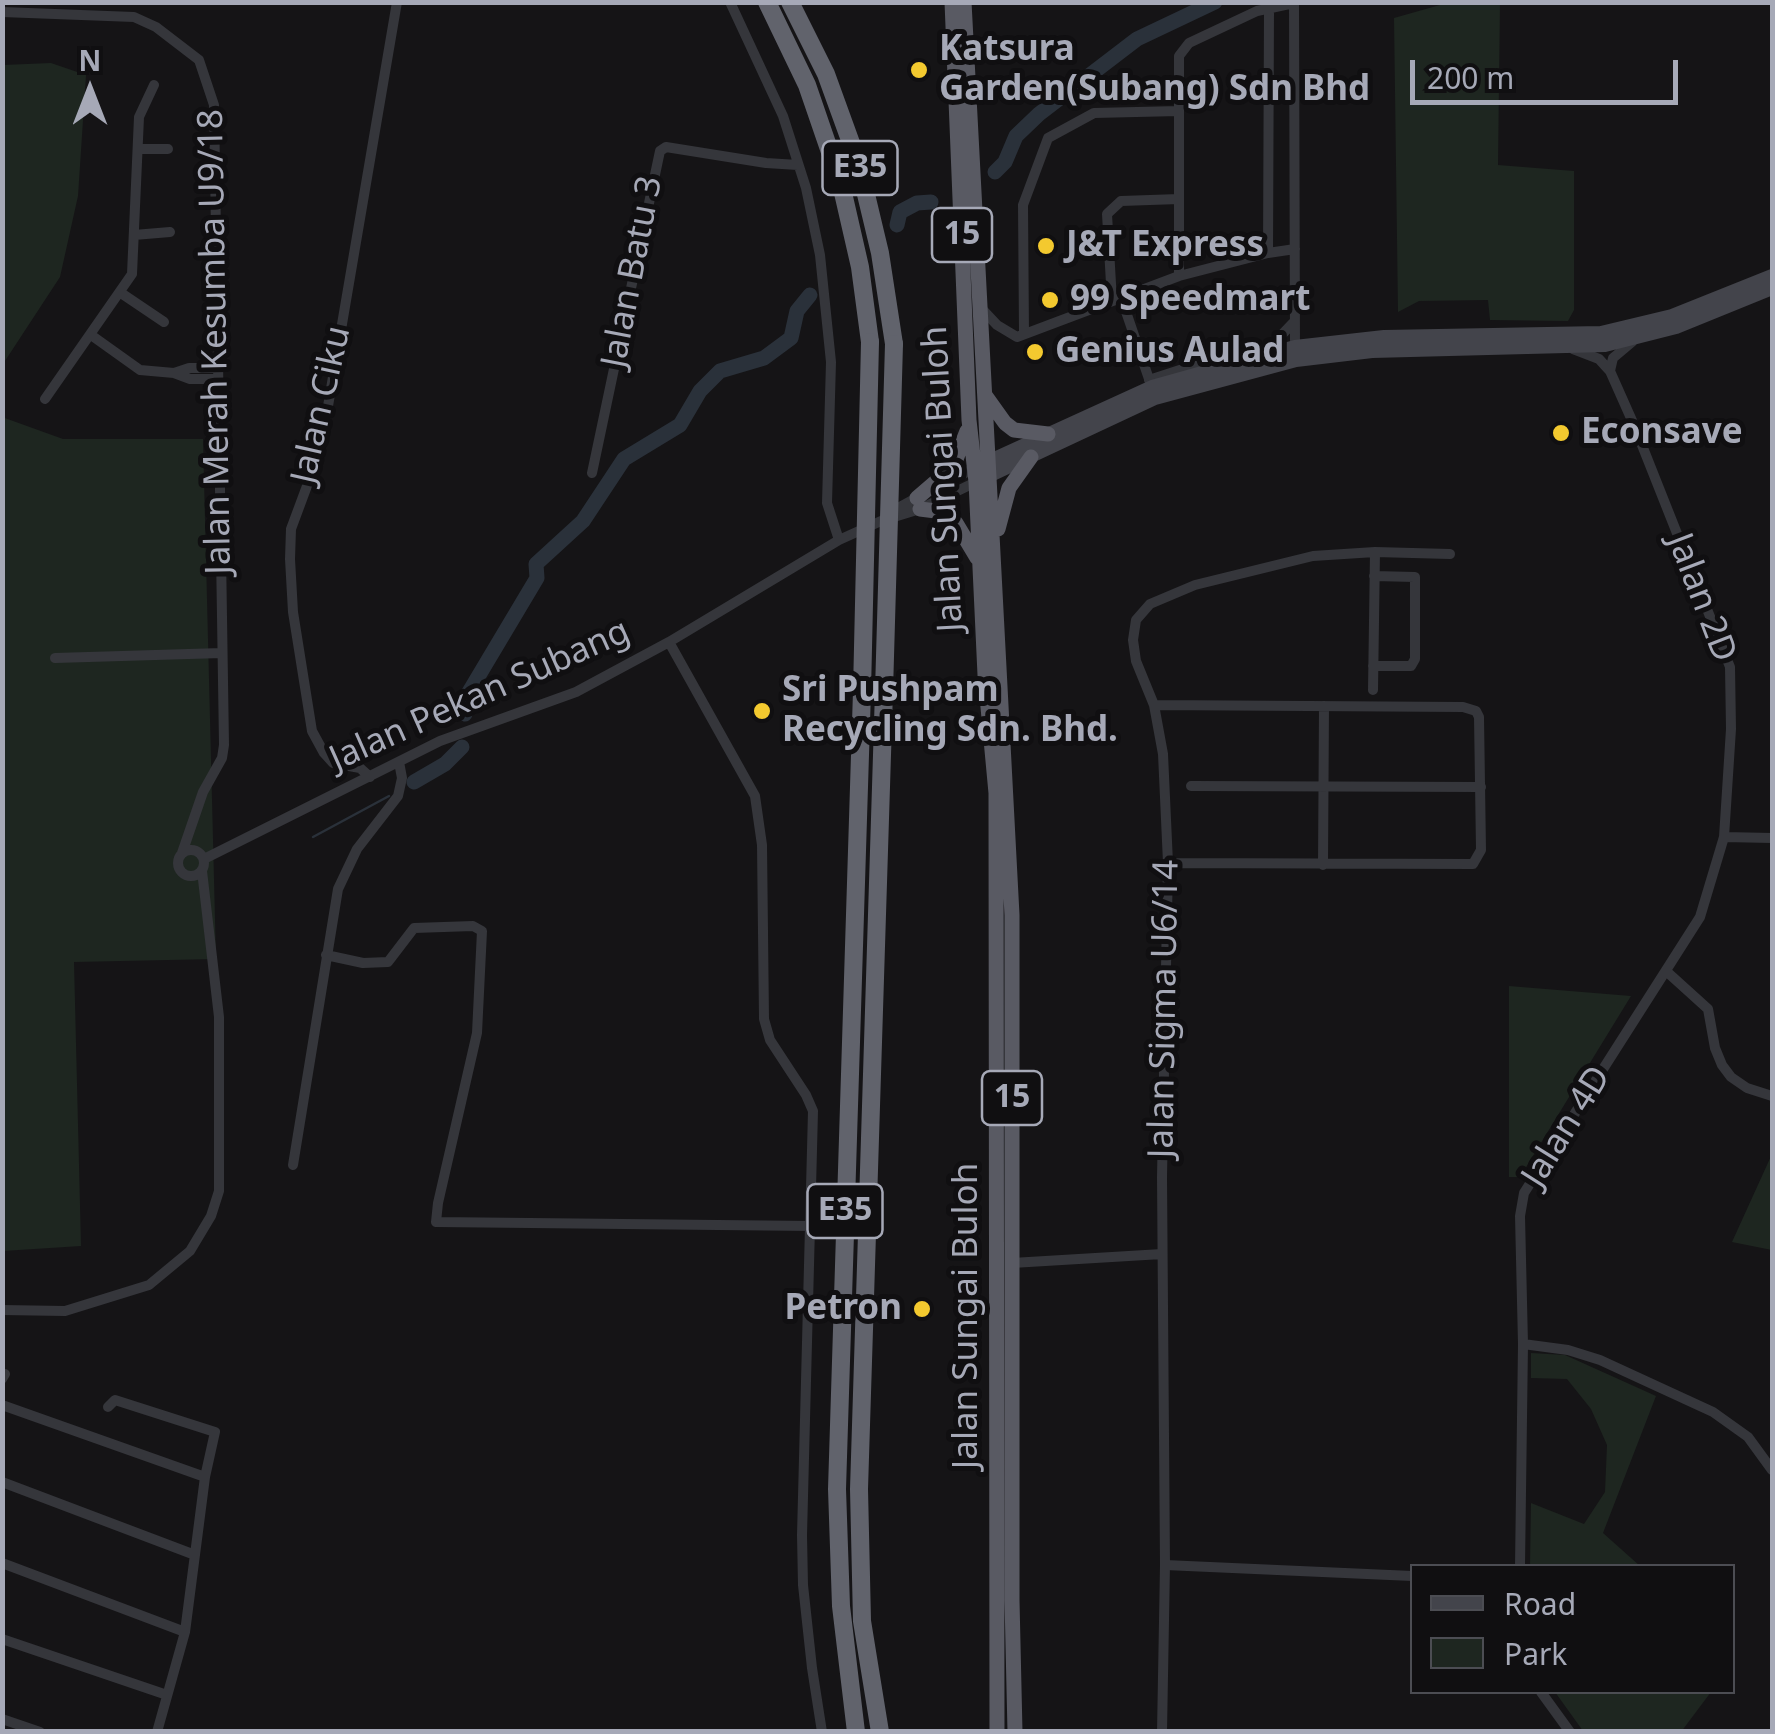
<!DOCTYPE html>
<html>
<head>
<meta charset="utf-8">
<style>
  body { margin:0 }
  #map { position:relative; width:1775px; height:1734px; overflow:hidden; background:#151416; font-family:"Noto Sans",sans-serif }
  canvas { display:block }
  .frame { position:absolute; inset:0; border:5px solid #a6a9b7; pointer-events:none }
  .legend { position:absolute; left:1410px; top:1564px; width:325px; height:130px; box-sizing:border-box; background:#100f11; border:2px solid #4c4d53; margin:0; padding:12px 18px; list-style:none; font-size:30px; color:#a6a9b7 }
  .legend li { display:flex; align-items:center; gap:20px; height:50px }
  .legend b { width:50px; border:2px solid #4c4d53 }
  .north { position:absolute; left:40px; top:40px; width:100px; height:100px; -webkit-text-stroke:8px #100f11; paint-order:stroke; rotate:0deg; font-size:28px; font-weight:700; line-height:40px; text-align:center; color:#a6a9b7 }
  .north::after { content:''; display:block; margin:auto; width:35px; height:45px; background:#a6a9b7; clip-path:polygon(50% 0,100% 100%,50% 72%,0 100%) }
  .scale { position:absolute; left:1410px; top:60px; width:268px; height:45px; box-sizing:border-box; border:5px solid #a6a9b7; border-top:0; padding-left:12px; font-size:30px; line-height:35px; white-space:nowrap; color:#a6a9b7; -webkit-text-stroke:8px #100f11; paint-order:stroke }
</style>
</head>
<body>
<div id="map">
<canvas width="1775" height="1734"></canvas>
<div class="frame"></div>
<ul class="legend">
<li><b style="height:12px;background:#43444b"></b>Road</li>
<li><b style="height:28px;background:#1e2620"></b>Park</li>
</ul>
<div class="north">N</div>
<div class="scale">200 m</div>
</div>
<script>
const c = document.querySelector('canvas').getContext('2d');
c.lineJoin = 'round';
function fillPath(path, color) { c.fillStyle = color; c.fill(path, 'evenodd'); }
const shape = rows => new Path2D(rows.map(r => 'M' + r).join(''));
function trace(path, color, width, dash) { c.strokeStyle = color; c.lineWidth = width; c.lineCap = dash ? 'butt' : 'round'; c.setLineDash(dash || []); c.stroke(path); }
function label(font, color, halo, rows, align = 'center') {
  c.font = font + ' "Noto Sans",sans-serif'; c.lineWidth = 10; c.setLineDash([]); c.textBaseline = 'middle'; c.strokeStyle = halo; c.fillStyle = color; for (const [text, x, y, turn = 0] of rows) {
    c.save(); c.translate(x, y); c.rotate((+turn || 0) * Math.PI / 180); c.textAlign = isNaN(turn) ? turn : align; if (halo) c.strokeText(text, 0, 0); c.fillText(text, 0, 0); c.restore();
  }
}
fillPath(shape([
  [1447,3,1500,3,1498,165,1574,171,1574,310,1568,321,1490,320,1488,300,1419,301,1398,312,1394,18],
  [51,63,86,75,78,196,60,277,3,364,3,65],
  [2,417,63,439,203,439,216,959,74,962,81,1246,3,1251],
  [1509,986,1631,996,1520,1177,1509,1177],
  [1772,1154,1772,1250,1732,1242],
  [1531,1353,1565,1355,1656,1396,1603,1533,1640,1566,1530,1566,1531,1503,1584,1524,1605,1492,1607,1445,1591,1409,1567,1379,1531,1378],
  [1555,1692,1711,1692,1681,1732,1583,1731]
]), '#1e2620');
trace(shape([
  [313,837,389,796]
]), '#2a313a', 2.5);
trace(shape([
  [995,172,1005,162,1016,136,1039,114,1137,39,1215,2],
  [897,225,900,212,917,203,931,202],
  [465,714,469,692,537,578,536,564,583,521,624,459,680,425,700,391,720,371,764,358,791,338,797,311,810,295],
  [414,782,445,764,462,747]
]), '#2a313a', 15);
trace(shape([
  [730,2,783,116,806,188,820,255,831,362,827,503,839,540],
  [1294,2,1295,347],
  [2,12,134,17,156,27,199,60,214,105,224,745,222,758,203,792,182,853],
  [138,149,168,149],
  [134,235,170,232],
  [1268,253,1269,9],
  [1179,276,1179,56,1189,43,1257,11,1294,3],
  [121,293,164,322],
  [1121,297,1150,382],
  [1112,301,1107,214,1121,201,1179,199],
  [981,308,997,325,1017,337,1179,276,1268,253,1295,249],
  [1024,334,1023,205,1048,138,1094,113,1179,111],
  [91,335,140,370,174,373,190,379,218,379],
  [1610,371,1613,358,1632,342],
  [174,373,189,368,218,368],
  [1149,380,1235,352,1273,344,1293,323],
  [45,399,132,274,139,117,154,85],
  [592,473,660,151,666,147,766,163,798,165],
  [937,488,974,468],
  [889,513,922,495],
  [669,642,755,796,762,845,764,1019,770,1040,806,1095,813,1111,802,1535,803,1585,812,1668,822,1732],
  [55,658,222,653],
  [1373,666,1411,666,1415,659,1415,577,1374,576],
  [1373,690,1375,552],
  [1154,705,1463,707,1476,711,1479,717,1481,850,1473,864,1168,863],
  [370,777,360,768,333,763,324,753,312,731,293,612,290,559,291,529,317,459,327,412,397,2],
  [1191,786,1481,787],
  [1724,837,1772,838],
  '178 863a13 13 0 1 1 26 0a13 13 0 1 1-26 0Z',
  [204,859,440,741,576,692,669,642,839,540,881,521,920,509,976,482],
  [1323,865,1324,706],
  [326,955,363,963,388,962,414,928,473,926,482,931,477,1033,438,1203,436,1222,812,1226],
  [1666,971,1708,1009,1715,1048,1722,1065,1731,1077,1747,1088,1772,1096],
  [293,1165,338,889,357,849,398,796,402,778,399,762],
  [1012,1263,1162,1254],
  [2,1310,65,1311,149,1285,190,1251,211,1216,219,1191,219,1017,202,871],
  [1523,1344,1568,1350,1600,1360,1713,1412,1748,1437,1772,1470],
  [2,1379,5,1374],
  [2,1405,205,1477],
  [108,1407,115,1400,215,1432,205,1477,185,1632,157,1732],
  [2,1482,195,1555],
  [2,1563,185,1632],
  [1165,1565,1412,1576],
  [1520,1566,1523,1344,1520,1216,1524,1193,1700,917,1724,837,1731,729,1730,667,1634,425,1610,371,1599,359,1573,349],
  [2,1639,167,1695],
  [1541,1692,1570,1732],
  [2,1719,40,1732],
  [1162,1732,1165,1565,1162,1177,1168,863,1163,754,1154,705,1136,661,1133,640,1136,620,1150,604,1195,585,1313,556,1375,552,1450,554]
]), '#35363b', 10);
trace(shape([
  [981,465,1152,387,1295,347,1384,337,1601,333,1672,316,1772,276],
  [982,479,1155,398,1296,360,1372,351,1605,345,1676,327,1772,288]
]), '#43444b', 14);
trace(shape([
  [952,2,969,420,976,482,985,675,996,793,997,1732],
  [964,2,1012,915,1012,1600,1015,1732],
  [985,395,1005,423,1014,430,1048,434],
  [917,498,953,467,967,431],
  [920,509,936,511,956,523,977,558],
  [998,529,1009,488,1031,457]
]), '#595a63', 15);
trace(shape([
  [767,2,807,85,841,184,860,267,870,342],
  [790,2,826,74,859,165,880,253,894,344],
  [856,1732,841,1606,837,1489,862,691],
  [880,1732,862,1621,859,1489,884,691]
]), '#61636c', 18);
trace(shape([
  [862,691,870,342],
  [884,691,894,344]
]), '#61636c', 18);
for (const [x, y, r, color] of [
  [919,70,10,"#f3c92f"],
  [1046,246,10,"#f3c92f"],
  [1050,300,10,"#f3c92f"],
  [1035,352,10,"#f3c92f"],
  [1561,433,10,"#f3c92f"],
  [762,711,10,"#f3c92f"],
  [922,1309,10,"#f3c92f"]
]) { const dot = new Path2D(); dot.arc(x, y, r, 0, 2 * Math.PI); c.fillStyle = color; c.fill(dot); trace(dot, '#100f11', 4); }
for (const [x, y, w] of [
  [860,168,75],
  [962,235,60],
  [1012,1098,60],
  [845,1211,75]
]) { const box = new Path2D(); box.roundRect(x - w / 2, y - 27, w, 54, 8); c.fillStyle = '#100f11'; c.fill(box); trace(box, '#a6a9b7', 2.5); }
label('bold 32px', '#a6a9b7', null, [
  ["E35",860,168],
  ["15",962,235],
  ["15",1012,1098],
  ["E35",845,1211]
]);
label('bold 35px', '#a6a9b7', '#100f11', [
  ["Katsura",939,50],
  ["Garden(Subang) Sdn Bhd",939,90],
  ["J&T Express",1066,246],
  ["99 Speedmart",1070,300],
  ["Genius Aulad",1055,352],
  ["Econsave",1581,433],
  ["Sri Pushpam",782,691],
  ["Recycling Sdn. Bhd.",782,731],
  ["Petron",902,1309,"right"]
], 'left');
label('35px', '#a6a9b7', '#100f11', [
  ["Jalan Batu 3",633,272,-79],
  ["Jalan Merah Kesumba U9/18",216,342,-91],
  ["Jalan Ciku",322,405,-77],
  ["Jalan Sungai Buloh",944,479,-93],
  ["Jalan 2D",1701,598,69],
  ["Jalan Pekan Subang",480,696,-24],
  ["Jalan Sigma U6/14",1165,1009,-89],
  ["Jalan 4D",1567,1127,-58],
  ["Jalan Sungai Buloh",967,1316,-90]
]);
</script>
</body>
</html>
